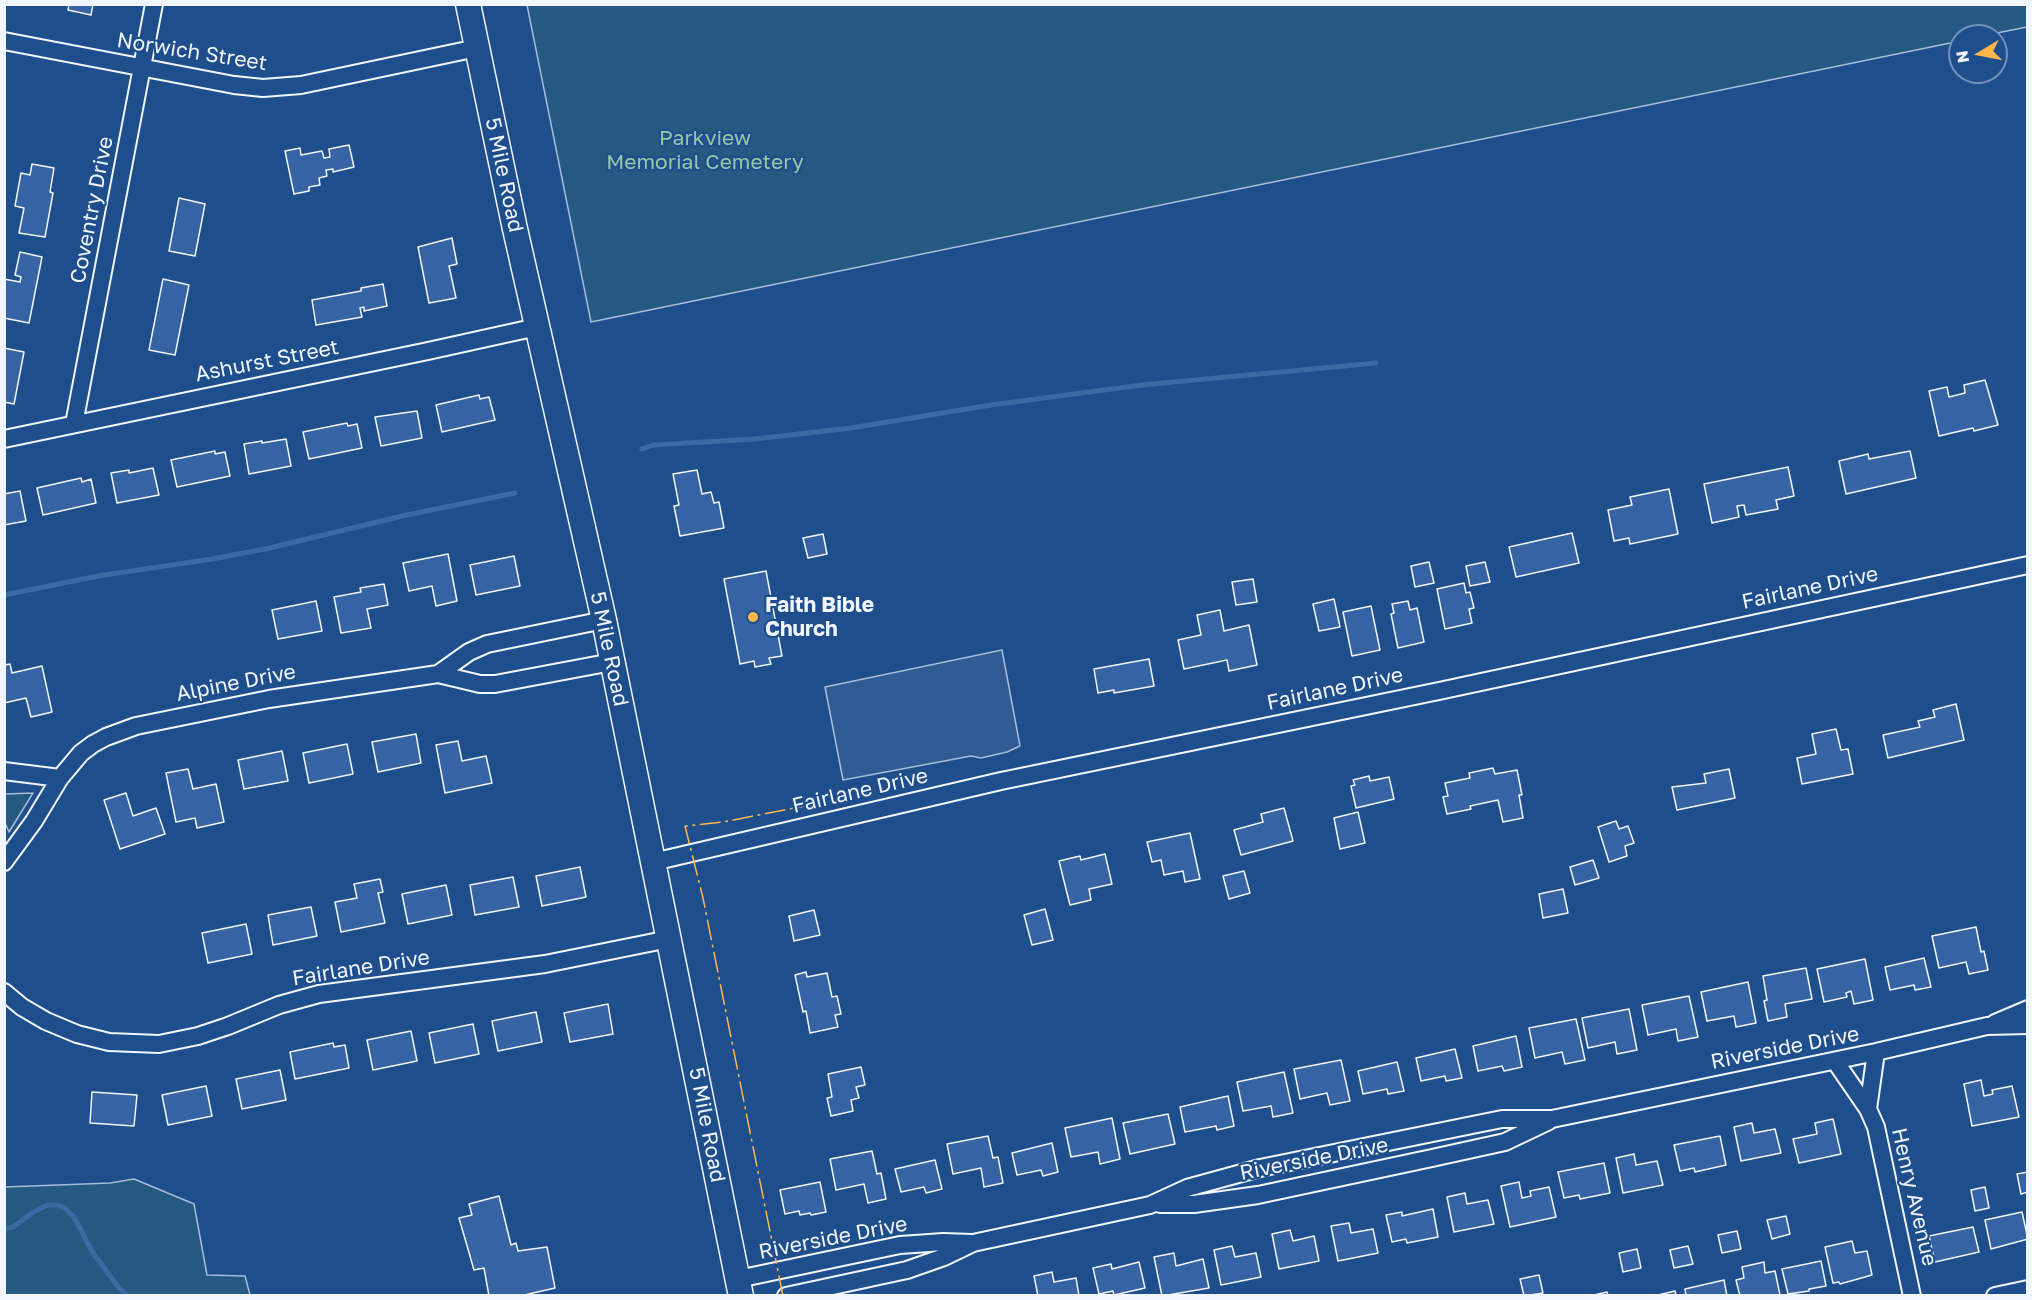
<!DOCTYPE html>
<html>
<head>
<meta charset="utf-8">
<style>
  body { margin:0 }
  #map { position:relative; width:2032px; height:1300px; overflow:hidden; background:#1f4e8c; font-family:"Golos Text",sans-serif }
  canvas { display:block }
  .frame { position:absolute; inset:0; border:6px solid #f2f6ff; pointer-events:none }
  .north { position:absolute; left:1948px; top:24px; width:60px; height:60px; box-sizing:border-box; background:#1f4e8c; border:2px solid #7391ba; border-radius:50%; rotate:260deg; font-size:16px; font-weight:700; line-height:24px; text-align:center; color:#f2f6ff }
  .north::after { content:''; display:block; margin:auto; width:21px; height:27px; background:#ffb74d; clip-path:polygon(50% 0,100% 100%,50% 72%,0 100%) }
</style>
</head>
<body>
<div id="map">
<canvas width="2032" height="1300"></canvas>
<div class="frame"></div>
<div class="north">N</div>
</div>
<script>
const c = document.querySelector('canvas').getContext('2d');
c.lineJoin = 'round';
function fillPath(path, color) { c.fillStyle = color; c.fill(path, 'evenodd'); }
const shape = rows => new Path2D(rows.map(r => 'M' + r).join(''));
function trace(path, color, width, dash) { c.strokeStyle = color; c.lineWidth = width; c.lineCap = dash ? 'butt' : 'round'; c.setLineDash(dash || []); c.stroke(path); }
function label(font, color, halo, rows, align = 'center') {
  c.font = font + ' "Golos Text",sans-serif'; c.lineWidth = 4.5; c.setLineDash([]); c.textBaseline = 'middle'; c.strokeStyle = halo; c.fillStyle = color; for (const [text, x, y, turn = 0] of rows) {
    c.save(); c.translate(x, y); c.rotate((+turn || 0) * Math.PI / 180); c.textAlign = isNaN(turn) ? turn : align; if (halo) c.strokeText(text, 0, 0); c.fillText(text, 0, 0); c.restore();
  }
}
const green = shape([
  [2027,4,2027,27,1982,36,1960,36,1960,41,591,322,527,5,2027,4],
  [33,793,9,832,5,823,5,794,33,793],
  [134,1179,194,1204,207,1275,245,1276,250,1295,5,1295,5,1187,110,1183,134,1179]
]);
fillPath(green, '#245a82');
trace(green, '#a8bbd7', 1.5);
const parking = shape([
  [1002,650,1020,746,1007,752,981,758,971,756,843,780,825,687,1002,650]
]);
fillPath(parking, '#305b95');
trace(parking, '#a8bbd7', 1.5);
trace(shape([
  [642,449,653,445,755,439,851,428,991,405,1142,385,1376,363],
  [4,595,98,576,212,559,270,548,402,516,515,493],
  [4,1229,13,1227,35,1211,48,1205,58,1205,66,1209,74,1217,93,1253,119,1288,128,1296]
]), '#3b69a3', 5);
const building = shape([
  [69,4,93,4,91,15,68,10,69,4],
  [349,145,354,167,333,172,333,169,326,170,327,176,319,178,320,185,309,187,309,191,294,194,285,151,300,148,301,155,322,151,324,158,330,157,329,149,349,145],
  [32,164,54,168,50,192,53,193,45,237,19,233,24,208,15,206,21,173,30,175,32,164],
  [179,198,205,204,195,256,169,251,179,198],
  [452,238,457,264,449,266,456,298,429,303,418,247,452,238],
  [20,252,42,257,29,323,4,318,4,279,20,282,21,277,15,275,20,252],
  [163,279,189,285,175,355,149,350,163,279],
  [383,284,387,306,364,311,364,307,360,308,362,317,316,325,312,300,361,291,361,288,383,284],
  [4,348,24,352,14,404,4,402,4,348],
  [1985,380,1998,425,1974,431,1973,428,1939,436,1929,391,1947,387,1949,397,1965,393,1964,385,1985,380],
  [479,395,480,399,489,397,495,420,442,432,436,405,479,395],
  [417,411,422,438,381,446,375,417,417,411],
  [347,423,348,426,357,424,362,448,309,459,303,432,347,423],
  [286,439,291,466,249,474,244,444,262,441,262,443,286,439],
  [215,451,215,454,225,452,230,476,177,487,171,460,215,451],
  [1910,451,1916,478,1846,494,1839,461,1868,454,1869,459,1910,451],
  [1788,467,1794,496,1776,500,1778,509,1746,515,1744,505,1737,506,1739,517,1712,523,1704,484,1788,467],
  [153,468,159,495,117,503,111,473,129,470,129,473,153,468],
  [697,470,702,494,711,492,714,503,719,502,724,528,680,536,674,506,679,505,673,474,697,470],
  [81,478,82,482,91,479,96,503,43,515,37,488,81,478],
  [1669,489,1678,534,1630,544,1629,538,1614,541,1608,510,1632,505,1630,497,1669,489],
  [20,491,26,521,4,525,4,494,20,491],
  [1572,533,1579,563,1516,577,1509,547,1572,533],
  [823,534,827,554,808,558,803,538,823,534],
  [448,554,457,601,436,606,432,586,409,591,403,563,448,554],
  [514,556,520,586,476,595,470,565,514,556],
  [1429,562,1434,583,1415,587,1411,566,1429,562],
  [1485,562,1490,582,1470,586,1466,566,1485,562],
  [766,571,782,656,769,658,771,664,755,667,754,661,740,664,724,579,766,571],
  [1253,579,1257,602,1236,605,1232,582,1253,579],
  [1464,583,1466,593,1470,592,1474,608,1469,609,1472,623,1445,629,1437,589,1464,583],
  [384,584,388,605,367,609,371,628,341,633,334,597,361,592,360,588,384,584],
  [1334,599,1340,627,1319,631,1313,604,1334,599],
  [316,601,322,631,278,639,272,610,316,601],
  [1408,601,1410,610,1417,608,1424,642,1398,648,1391,614,1394,613,1392,604,1408,601],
  [1371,606,1380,650,1352,656,1343,612,1371,606],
  [1220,610,1224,631,1249,625,1257,665,1229,671,1227,660,1184,669,1178,640,1201,635,1197,615,1220,610],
  [1149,659,1154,686,1114,693,1114,690,1098,693,1094,669,1149,659],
  [10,664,12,673,42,666,52,712,31,717,26,698,4,703,4,665,10,664],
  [1956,704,1964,740,1888,758,1883,735,1920,727,1918,721,1935,717,1933,710,1956,704],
  [1836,729,1841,750,1848,749,1853,774,1802,784,1797,758,1816,754,1812,734,1836,729],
  [416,734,421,763,378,772,372,742,416,734],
  [458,741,462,761,486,756,492,783,445,793,436,745,458,741],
  [347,744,353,774,309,783,303,753,347,744],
  [282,751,288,781,244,789,238,760,282,751],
  [1493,768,1495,774,1517,770,1522,795,1519,795,1523,818,1503,822,1498,800,1470,806,1471,809,1447,814,1443,797,1448,796,1445,783,1470,778,1469,773,1493,768],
  [188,769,193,789,216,784,224,822,197,828,195,818,176,822,166,773,188,769],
  [1729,769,1735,798,1677,810,1672,787,1706,783,1704,774,1729,769],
  [1369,776,1370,781,1389,777,1394,799,1356,808,1351,786,1355,785,1353,780,1369,776],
  [126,793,133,816,156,808,165,834,120,849,104,800,126,793],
  [1284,808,1293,841,1241,855,1234,830,1263,822,1261,814,1284,808],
  [1358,812,1365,843,1340,849,1334,818,1358,812],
  [1616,821,1619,829,1628,826,1634,843,1625,846,1627,856,1609,862,1598,827,1616,821],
  [1190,833,1200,879,1185,882,1183,871,1164,875,1161,860,1152,862,1147,842,1190,833],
  [1105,854,1112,884,1089,889,1091,900,1070,905,1059,861,1080,856,1081,860,1105,854],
  [1593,860,1599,878,1575,885,1570,867,1593,860],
  [580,867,586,897,542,906,536,876,580,867],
  [1244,871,1250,893,1229,899,1223,876,1244,871],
  [513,877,519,907,475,915,470,885,513,877],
  [380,879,383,892,378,893,385,923,341,932,335,902,357,898,354,884,380,879],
  [446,885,452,915,408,924,402,894,446,885],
  [1563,889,1568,913,1543,918,1539,894,1563,889],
  [311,907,317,936,273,945,268,915,311,907],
  [1045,909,1053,940,1032,945,1024,915,1045,909],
  [814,910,820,935,794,941,789,916,814,910],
  [246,924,252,954,208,963,202,933,246,924],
  [1976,927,1981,952,1984,951,1988,970,1969,974,1966,962,1939,968,1932,936,1976,927],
  [1924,958,1931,987,1915,990,1914,985,1890,990,1885,967,1924,958],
  [1865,959,1873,1000,1854,1004,1851,991,1846,993,1847,997,1824,1002,1817,969,1865,959],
  [1806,968,1812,999,1785,1004,1787,1017,1768,1021,1764,1001,1767,1000,1763,976,1806,968],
  [806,972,807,977,827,973,832,997,837,996,841,1014,835,1015,838,1027,810,1033,806,1011,803,1012,795,975,806,972],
  [1748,982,1756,1023,1736,1027,1734,1016,1707,1021,1701,992,1748,982],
  [1689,996,1698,1037,1678,1041,1676,1029,1648,1035,1642,1005,1689,996],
  [608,1004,613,1034,570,1042,564,1013,608,1004],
  [1629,1009,1637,1050,1617,1054,1615,1042,1588,1048,1582,1018,1629,1009],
  [536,1012,542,1042,498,1051,492,1021,536,1012],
  [1576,1019,1585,1060,1565,1064,1562,1052,1535,1058,1529,1028,1576,1019],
  [473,1024,479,1054,435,1063,429,1033,473,1024],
  [411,1031,417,1061,373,1070,367,1040,411,1031],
  [1516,1036,1522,1067,1504,1071,1502,1066,1478,1071,1473,1046,1516,1036],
  [333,1043,334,1047,345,1045,349,1068,295,1079,290,1052,333,1043],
  [1455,1049,1462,1078,1446,1081,1445,1076,1421,1081,1416,1058,1455,1049],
  [1341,1060,1350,1101,1330,1105,1327,1093,1300,1099,1294,1069,1341,1060],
  [1397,1062,1404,1091,1388,1094,1387,1089,1363,1094,1358,1071,1397,1062],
  [861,1067,865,1085,856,1087,859,1098,851,1100,853,1111,831,1116,827,1098,832,1097,828,1074,861,1067],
  [280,1070,286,1100,242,1109,236,1079,280,1070],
  [1284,1072,1293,1113,1273,1117,1271,1106,1243,1111,1237,1082,1284,1072],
  [1981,1080,1984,1096,1993,1094,1992,1090,2012,1086,2019,1117,1972,1126,1964,1084,1981,1080],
  [206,1086,212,1116,168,1125,162,1095,206,1086],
  [92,1092,137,1095,134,1126,90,1123,92,1092],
  [1228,1096,1234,1126,1217,1130,1216,1126,1185,1132,1180,1107,1228,1096],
  [1168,1114,1175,1144,1130,1154,1123,1123,1168,1114],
  [1112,1118,1120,1159,1100,1164,1098,1152,1071,1157,1065,1128,1112,1118],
  [1833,1119,1841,1154,1799,1163,1793,1139,1817,1134,1815,1123,1833,1119],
  [1752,1123,1754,1133,1775,1129,1781,1153,1741,1161,1734,1127,1752,1123],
  [988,1136,993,1158,998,1157,1003,1183,984,1187,981,1168,953,1174,947,1144,988,1136],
  [1720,1136,1726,1165,1695,1172,1694,1168,1680,1171,1674,1145,1720,1136],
  [1052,1143,1058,1172,1043,1176,1041,1170,1017,1175,1012,1153,1052,1143],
  [872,1151,877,1174,881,1173,886,1199,868,1203,864,1184,836,1190,830,1159,872,1151],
  [1634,1154,1636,1165,1657,1161,1663,1185,1623,1193,1616,1158,1634,1154],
  [935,1160,942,1189,926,1193,924,1187,901,1192,895,1169,935,1160],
  [1604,1163,1610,1193,1580,1199,1579,1195,1564,1198,1558,1172,1604,1163],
  [2028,1172,2028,1192,2021,1194,2017,1174,2028,1172],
  [820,1182,826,1212,811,1215,810,1213,800,1215,799,1211,785,1214,780,1190,820,1182],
  [1519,1182,1522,1198,1531,1196,1530,1191,1549,1187,1556,1217,1510,1227,1501,1186,1519,1182],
  [1985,1187,1989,1208,1975,1211,1971,1190,1985,1187],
  [1465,1193,1467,1204,1488,1200,1494,1224,1454,1232,1447,1197,1465,1193],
  [499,1196,511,1245,516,1243,518,1251,547,1247,555,1288,520,1296,489,1296,484,1268,474,1270,459,1218,472,1215,469,1204,499,1196],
  [1433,1209,1438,1237,1407,1243,1406,1239,1392,1242,1386,1215,1402,1212,1402,1216,1433,1209],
  [2022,1212,2028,1239,1991,1249,1985,1220,2022,1212],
  [1786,1216,1790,1234,1772,1239,1767,1220,1786,1216],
  [1349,1223,1351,1233,1373,1229,1378,1253,1338,1261,1331,1226,1349,1223],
  [1973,1227,1979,1252,1935,1262,1929,1236,1973,1227],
  [1290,1230,1293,1241,1314,1236,1319,1261,1279,1269,1272,1234,1290,1230],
  [1737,1231,1741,1249,1722,1253,1718,1235,1737,1231],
  [1852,1241,1855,1253,1867,1251,1872,1275,1840,1284,1839,1282,1833,1283,1825,1247,1852,1241],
  [1232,1246,1235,1257,1256,1253,1261,1277,1221,1285,1214,1250,1232,1246],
  [1688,1246,1693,1264,1674,1268,1670,1250,1688,1246],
  [1637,1249,1641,1268,1623,1272,1619,1253,1637,1249],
  [1174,1253,1176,1266,1203,1259,1209,1288,1162,1296,1154,1257,1174,1253],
  [1821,1261,1826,1286,1809,1289,1809,1291,1788,1294,1782,1269,1821,1261],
  [1139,1262,1145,1288,1114,1295,1113,1291,1099,1294,1093,1268,1111,1264,1112,1269,1139,1262],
  [1764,1262,1765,1273,1775,1271,1780,1295,1740,1296,1736,1280,1744,1278,1742,1267,1764,1262],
  [1052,1272,1054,1282,1076,1278,1079,1296,1038,1296,1034,1276,1052,1272],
  [1539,1275,1543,1293,1524,1296,1520,1279,1539,1275],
  [1724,1280,1727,1296,1686,1296,1685,1289,1724,1280],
  [1675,1291,1676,1296,1654,1296,1675,1291],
  [1607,1292,1608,1296,1590,1296,1607,1292]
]);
fillPath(building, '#3563a3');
trace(building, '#f2f6ff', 1.5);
const street = shape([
  [4,41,234,85,263,88,301,85,477,48],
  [74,424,154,4],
  [4,439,428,351,537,327],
  [604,620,487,644,469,652,438,674,480,684,495,684,612,662],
  [4,771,60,778],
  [4,862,34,821,60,778,81,753,93,744,106,737,136,726,269,699,438,674],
  [653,862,1001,781,1439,691,2028,565],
  [4,992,22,1007,46,1021,77,1034,109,1042,159,1044,198,1036,228,1026,279,1005,319,994,545,964,669,939],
  [1995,1023,2028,1009],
  [1835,1061,1868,1109,1876,1052],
  [1868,1109,1876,1127,1912,1296],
  [1160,1204,1194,1204,1258,1195,1432,1158,1505,1142,1549,1121],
  [738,1279,900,1245,943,1242,972,1243],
  [786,1296,907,1270,944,1257,973,1243,1150,1205,1187,1188,1260,1168,1502,1119,1552,1119,1876,1052,1987,1026,2028,1025],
  [1995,1296,2028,1289]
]);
const secondary = shape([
  [468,4,515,229,604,620,741,1296]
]);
trace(street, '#f2f6ff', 20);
trace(secondary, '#f2f6ff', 27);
trace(street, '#1f4e8c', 16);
trace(secondary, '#1f4e8c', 24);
trace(shape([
  [783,1296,703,898,685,826,723,822,830,801]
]), '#ffb74d', 1.5, [21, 4.5, 3, 4.5]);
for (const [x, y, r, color] of [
  [753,617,6,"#ffb74d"]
]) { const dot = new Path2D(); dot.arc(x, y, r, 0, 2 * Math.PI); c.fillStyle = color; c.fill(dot); trace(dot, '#1f4e8c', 2); }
label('21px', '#f2f6ff', '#1f4e8c', [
  ["Norwich Street",192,52,9],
  ["5 Mile Road",504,175,78],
  ["Coventry Drive",92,210,-79],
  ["Ashurst Street",267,361,-11],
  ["Fairlane Drive",1810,588,-12],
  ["5 Mile Road",609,649,78],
  ["Alpine Drive",236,683,-11],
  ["Fairlane Drive",1335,689,-12],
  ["Fairlane Drive",860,791,-13],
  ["Fairlane Drive",361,968,-9],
  ["Riverside Drive",1785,1048,-11],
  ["5 Mile Road",707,1125,79],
  ["Riverside Drive",1314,1159,-11],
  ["Henry Avenue",1914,1197,77],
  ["Riverside Drive",833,1238,-11]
]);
label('21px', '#97c8a6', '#1f4e8c', [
  ["Parkview",705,138],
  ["Memorial Cemetery",705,162]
]);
label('bold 21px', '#f2f6ff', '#1f4e8c', [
  ["Faith Bible",765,605],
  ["Church",765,629]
], 'left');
</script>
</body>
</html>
